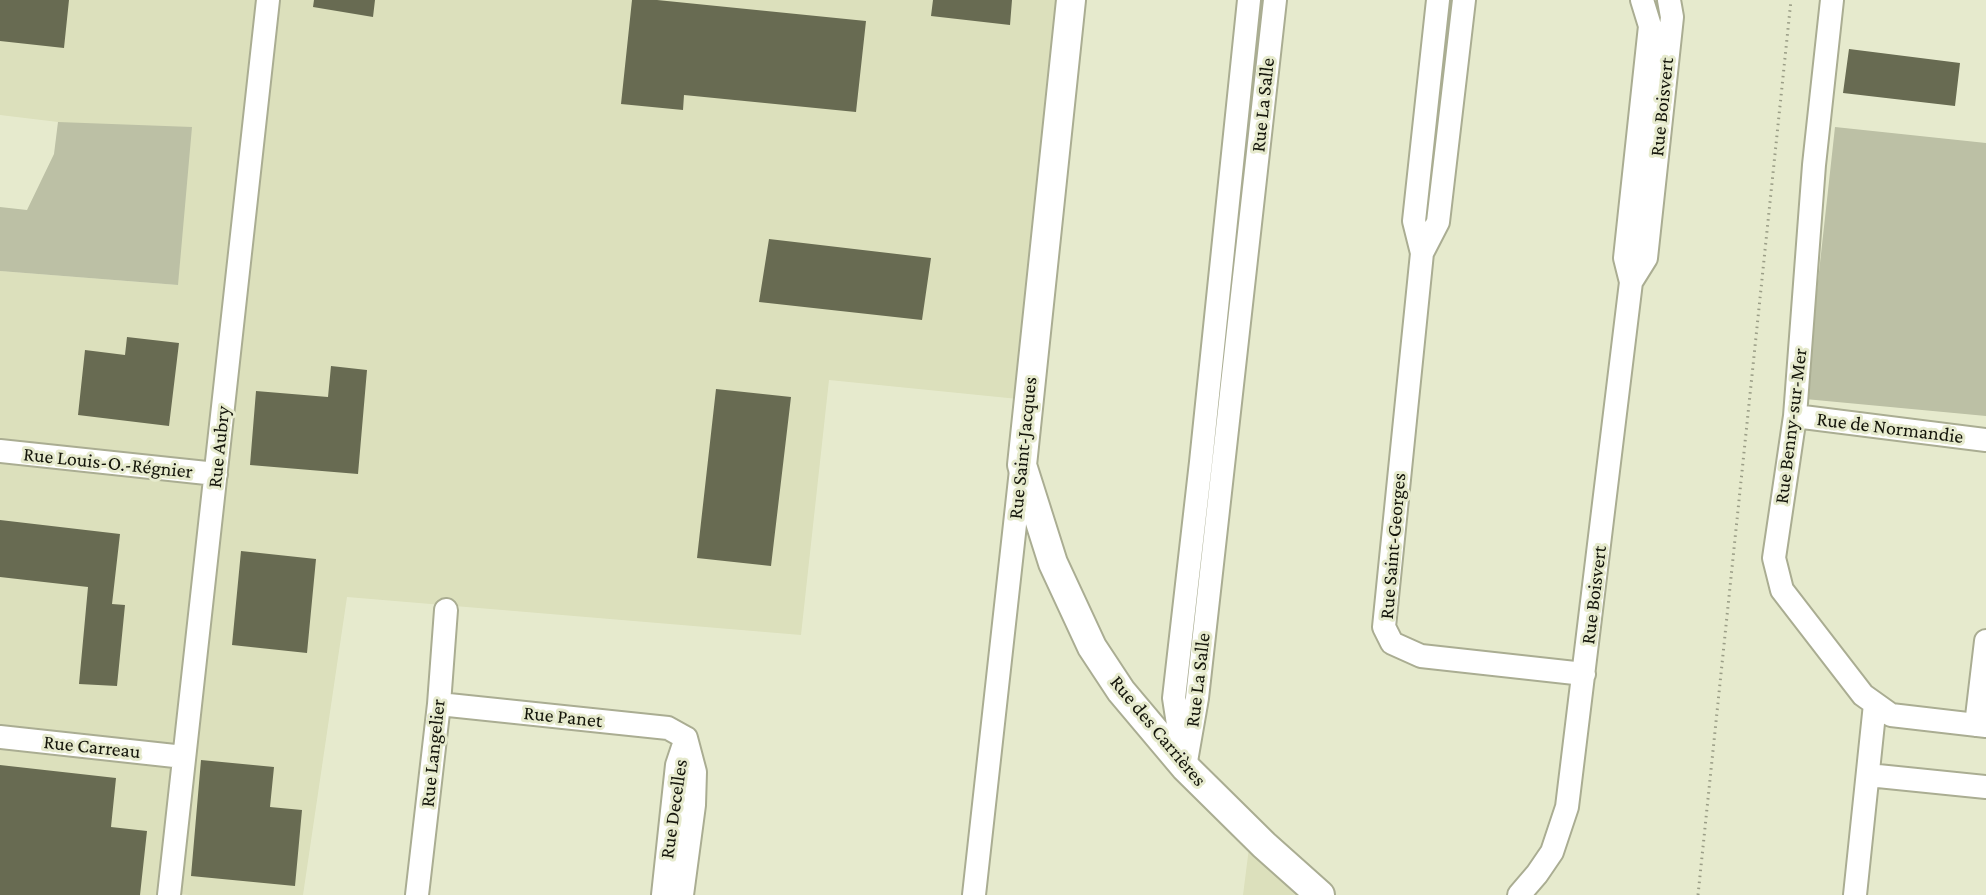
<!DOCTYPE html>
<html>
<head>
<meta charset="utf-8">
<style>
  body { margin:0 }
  canvas { display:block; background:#e6eacd }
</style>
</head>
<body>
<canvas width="1986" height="895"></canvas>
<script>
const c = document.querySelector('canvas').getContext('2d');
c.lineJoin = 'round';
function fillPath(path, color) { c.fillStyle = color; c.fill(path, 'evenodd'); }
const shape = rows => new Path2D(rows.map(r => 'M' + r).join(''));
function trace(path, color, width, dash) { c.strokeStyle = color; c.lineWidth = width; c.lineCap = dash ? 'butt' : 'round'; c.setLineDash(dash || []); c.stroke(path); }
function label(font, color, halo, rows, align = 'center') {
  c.font = font + ' "Crimson Pro",serif'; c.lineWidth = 6; c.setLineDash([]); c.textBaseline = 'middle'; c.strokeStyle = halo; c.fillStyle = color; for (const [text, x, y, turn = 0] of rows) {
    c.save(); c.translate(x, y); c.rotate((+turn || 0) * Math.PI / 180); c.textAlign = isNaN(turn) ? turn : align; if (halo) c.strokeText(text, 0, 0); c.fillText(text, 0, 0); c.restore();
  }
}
fillPath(shape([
  [0,0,1071,0,1028,400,829,380,801,635,347,597,303,895,189,895,170,893,169,895,0,895,0,271,178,285,58,122,0,115],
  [1251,832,1320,895,1243,895]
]), '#dce0bc');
fillPath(shape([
  [58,122,192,127,178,285,0,271,0,207,27,210,54,154],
  [1835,127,1986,143,1986,416,1805,399]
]), '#bcc0a5');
fillPath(shape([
  [0,0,69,0,64,48,0,41],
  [314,0,375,0,373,17,313,7],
  [632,0,657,0,866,21,856,112,684,95,683,110,621,104],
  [933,0,1012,0,1010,25,931,16],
  [1849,49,1960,63,1955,106,1843,93],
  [769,239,931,258,922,320,759,302],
  [127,337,179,343,169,426,78,415,85,350,125,355],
  [331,366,367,370,358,474,250,465,256,391,328,397],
  [716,389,791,397,771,566,697,558],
  [0,520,120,534,112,604,125,605,117,686,79,684,88,587,0,577],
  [241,551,316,559,307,653,232,645],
  [201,760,274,767,270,807,302,810,295,886,191,876],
  [0,765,116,778,111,827,147,831,140,895,0,895]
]), '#686b52');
const minor = shape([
  [1438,0,1414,221,1422,253,1384,627,1392,643,1421,656,1584,674],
  [1832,0,1814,165,1795,416,1774,558,1782,590,1863,695,1891,715,1986,726],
  [1422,253,1438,222,1464,0],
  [1631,282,1646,258,1672,17,1669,0],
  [1795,416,1986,440],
  [0,451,216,474],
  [439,704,668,728,686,738],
  [1976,725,1986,641],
  [0,737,184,757],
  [1182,750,1174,698,1201,462,1249,0],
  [1185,767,1197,698,1275,0],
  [1868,775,1986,787],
  [169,895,268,0],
  [417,895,439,704,446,610],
  [663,895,677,765,686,738],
  [682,895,694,805,695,772,686,738],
  [974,895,1021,470],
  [1519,895,1537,874,1552,852,1567,807,1631,282,1625,258,1650,26,1642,0],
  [1855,895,1875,704]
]);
const major = shape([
  [1071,0,1022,465,1053,563,1092,647,1121,691,1185,767,1264,845,1320,895]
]);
trace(minor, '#aaad92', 26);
trace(major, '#aaad92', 32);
trace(shape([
  [1698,895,1791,0]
]), '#9a9d86', 3, [1.5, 4.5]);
trace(minor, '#fff', 22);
trace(major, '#fff', 28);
label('20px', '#14150b', '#e6eacd', [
  ["Rue La Salle",1263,105,-84],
  ["Rue Boisvert",1662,107,-84],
  ["Rue Benny-sur-Mer",1791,426,-83],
  ["Rue de Normandie",1890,428,7],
  ["Rue Aubry",219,447,-84],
  ["Rue Saint-Jacques",1023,448,-84],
  ["Rue Louis-O.-Régnier",108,463,6],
  ["Rue Saint-Georges",1393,546,-85],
  ["Rue Boisvert",1594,595,-83],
  ["Rue La Salle",1198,680,-83],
  ["Rue Panet",563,717,6],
  ["Rue des Carrières",1158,731,50],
  ["Rue Carreau",92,747,6],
  ["Rue Langelier",433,753,-84],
  ["Rue Decelles",674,809,-82]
]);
</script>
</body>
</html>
